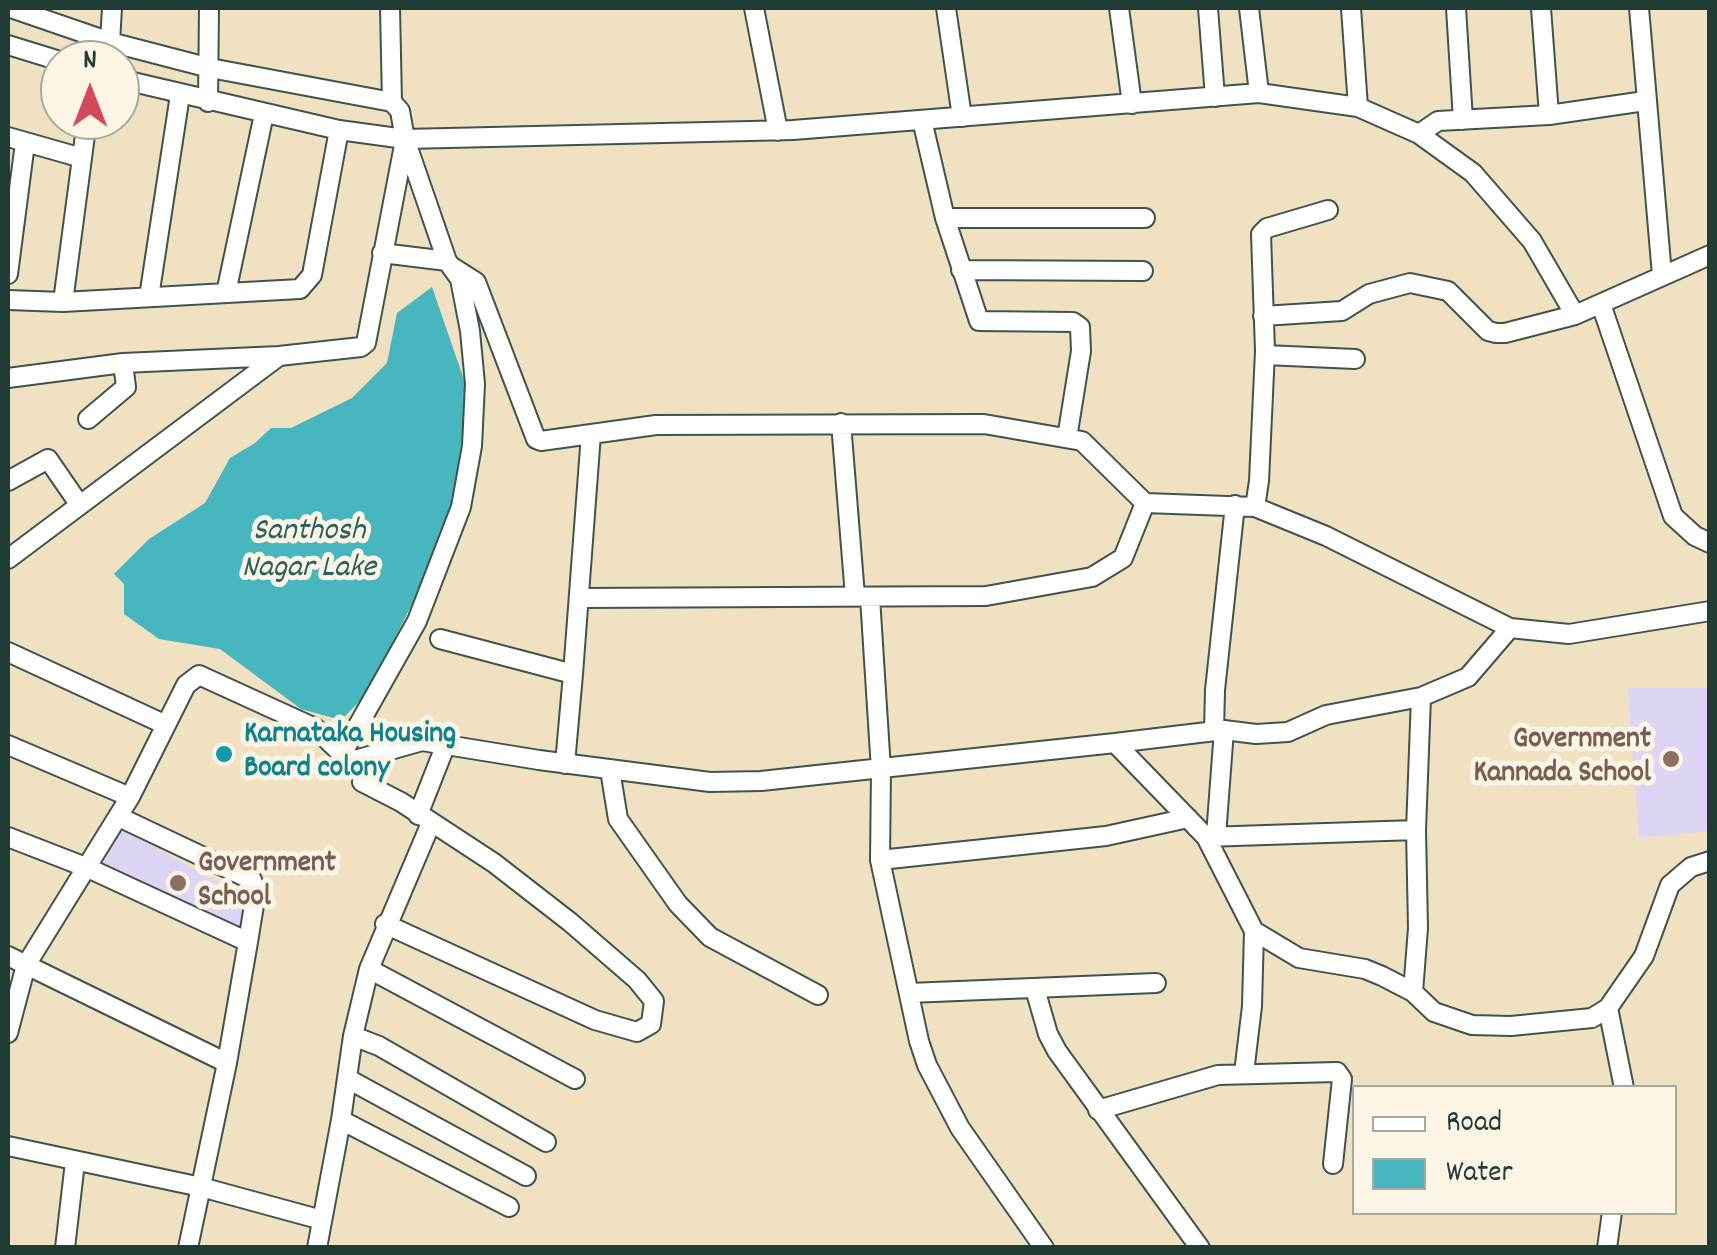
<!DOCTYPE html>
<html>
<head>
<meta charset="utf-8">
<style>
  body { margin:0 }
  #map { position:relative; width:1717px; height:1255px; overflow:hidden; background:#efe1c1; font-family:Dekko,sans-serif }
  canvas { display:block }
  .frame { position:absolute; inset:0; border:10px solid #1f3d34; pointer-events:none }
  .legend { position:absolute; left:1352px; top:1085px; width:325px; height:130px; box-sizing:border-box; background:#fcf5e5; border:2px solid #a4ab9e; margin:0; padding:12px 18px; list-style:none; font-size:30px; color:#1f3d34 }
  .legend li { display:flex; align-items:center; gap:20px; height:50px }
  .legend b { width:50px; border:2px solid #a4ab9e }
  .north { position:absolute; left:40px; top:40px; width:100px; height:100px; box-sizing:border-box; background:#fcf5e5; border:2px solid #a4ab9e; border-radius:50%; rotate:0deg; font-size:28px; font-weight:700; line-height:40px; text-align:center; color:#1f3d34 }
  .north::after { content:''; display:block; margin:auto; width:35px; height:45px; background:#d1495b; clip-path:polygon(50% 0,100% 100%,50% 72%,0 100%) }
</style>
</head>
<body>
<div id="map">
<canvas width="1717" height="1255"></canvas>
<div class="frame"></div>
<ul class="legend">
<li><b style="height:12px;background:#fff"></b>Road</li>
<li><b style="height:28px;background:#47b6be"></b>Water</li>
</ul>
<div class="north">N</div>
</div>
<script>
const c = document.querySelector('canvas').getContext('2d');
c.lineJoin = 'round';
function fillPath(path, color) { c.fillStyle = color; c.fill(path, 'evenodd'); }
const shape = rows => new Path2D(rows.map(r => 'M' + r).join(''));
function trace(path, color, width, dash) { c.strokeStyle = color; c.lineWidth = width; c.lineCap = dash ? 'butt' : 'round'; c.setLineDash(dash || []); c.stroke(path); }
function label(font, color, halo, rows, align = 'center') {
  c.font = font + ' Dekko,sans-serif'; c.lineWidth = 10; c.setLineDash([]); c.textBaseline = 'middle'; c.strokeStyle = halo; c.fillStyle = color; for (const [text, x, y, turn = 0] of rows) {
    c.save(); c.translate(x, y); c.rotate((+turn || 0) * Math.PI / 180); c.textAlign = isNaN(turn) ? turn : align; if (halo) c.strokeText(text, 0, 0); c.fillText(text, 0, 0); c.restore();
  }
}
fillPath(shape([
  [1628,688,1709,688,1709,831,1639,838],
  [122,829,250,900,246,937,102,866]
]), '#ded5f5');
fillPath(shape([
  [432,287,463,377,468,403,448,524,437,554,367,694,341,720,301,709,220,649,159,639,124,614,124,584,114,574,149,539,205,503,230,458,255,443,271,428,291,428,352,398,387,363,397,313]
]), '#47b6be');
const minor = shape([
  [11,8,110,42,210,68,392,102,400,111,405,139,447,261,460,279,470,331,475,384,472,446,461,507,417,621,342,754],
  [390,8,392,102],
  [754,8,778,131],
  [946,8,962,117],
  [1119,8,1132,104],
  [1208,8,1215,97],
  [1249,8,1259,93],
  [1351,8,1358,107],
  [1456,8,1463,120],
  [1541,8,1549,115],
  [1639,8,1662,275],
  [110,42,112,8],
  [8,45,60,61],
  [120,79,339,130,405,139,793,130,1259,93,1358,107,1419,134,1473,173,1532,241,1575,315,1710,255],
  [208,102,209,8],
  [922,120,945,218,979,321,1073,322,1080,327,1081,351,1067,438],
  [1419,134,1438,121,1549,115,1645,101],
  [8,137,82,158],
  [945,218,1145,218],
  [382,253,447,261],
  [454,268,476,282,536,439,541,441,656,425,984,424,1082,441,1145,503,1255,507,1326,536,1510,628,1569,634,1710,611],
  [961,270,1143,271],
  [8,274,25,143],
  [226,293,264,114],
  [149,297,180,95],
  [8,300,63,302,87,120],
  [63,302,300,289,312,275,339,130],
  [1601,304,1673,516,1695,536,1710,543],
  [1263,316,1342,311,1369,294,1410,283,1448,291,1488,331,1496,333,1505,333,1575,315],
  [1265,355,1355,359],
  [8,378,123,363,279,356],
  [88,419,126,387,123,363],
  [841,423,855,596],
  [8,481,48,459,79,504],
  [1255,507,1259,481,1265,351,1261,234,1267,228,1328,210],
  [8,559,279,356,361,347,366,343,405,140],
  [870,597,881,770,880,860,919,1041,927,1065,960,1128,1044,1248],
  [580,598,986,596,1092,577,1123,558,1145,503],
  [440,639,573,674,591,434],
  [8,652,166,725],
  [1214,731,1215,690,1235,505],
  [1115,743,1224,730,1256,734,1288,732,1326,715,1421,697,1468,677,1510,628],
  [8,745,130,797,26,965,8,1033],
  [565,764,573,674],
  [610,770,618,819,678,904,710,937,818,995],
  [362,782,401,802,494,863,570,922,637,980,654,1001,651,1024,637,1032,595,1020,385,924],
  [130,797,186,685,199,675,315,728,342,754,355,760,422,741,539,760,710,782,761,781,1115,743,1206,837,1254,931,1299,958,1365,969,1382,976,1413,992,1434,1012,1472,1025,1511,1026,1592,1018,1608,1008,1644,956,1670,885,1691,867,1710,861],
  [418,815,446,744],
  [119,817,252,880,256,893,248,942],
  [1216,836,1224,730],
  [8,837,88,868,248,942,227,1063,188,1248],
  [1206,837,1416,830],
  [880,860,1106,836,1188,818],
  [8,956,227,1063],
  [369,969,575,1079],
  [1035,989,1048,1034,1057,1051,1200,1248],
  [1413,992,1418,928,1416,830,1421,697],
  [909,993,1156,983],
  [1608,1008,1624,1088],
  [353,1036,379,1046,546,1142],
  [1244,1073,1252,1006,1254,931],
  [348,1079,526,1176],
  [1098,1110,1218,1075,1337,1072,1342,1079,1333,1164],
  [341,1120,509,1207],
  [8,1146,201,1187,322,1220],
  [65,1248,75,1162],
  [317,1248,341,1120,353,1036,369,969,431,823],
  [1607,1248,1612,1212]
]);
trace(minor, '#3e5649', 22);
trace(minor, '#fff', 18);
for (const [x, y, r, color] of [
  [224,754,10,"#0f9aa8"],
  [1671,759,10,"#8d6e63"],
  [178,883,10,"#8d6e63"]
]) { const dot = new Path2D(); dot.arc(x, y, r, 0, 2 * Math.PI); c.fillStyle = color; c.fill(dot); trace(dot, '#fcf5e5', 4); }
label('bold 30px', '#0d838f', '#fcf5e5', [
  ["Karnataka Housing",244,737],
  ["Board colony",244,771]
], 'left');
label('bold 30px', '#785e54', '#fcf5e5', [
  ["Government",1651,742],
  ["Kannada School",1651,776],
  ["Government",198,866,"left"],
  ["School",198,900,"left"]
], 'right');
label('italic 32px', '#2b615d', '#fcf5e5', [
  ["Santhosh",309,534],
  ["Nagar Lake",309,571]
]);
</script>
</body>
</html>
